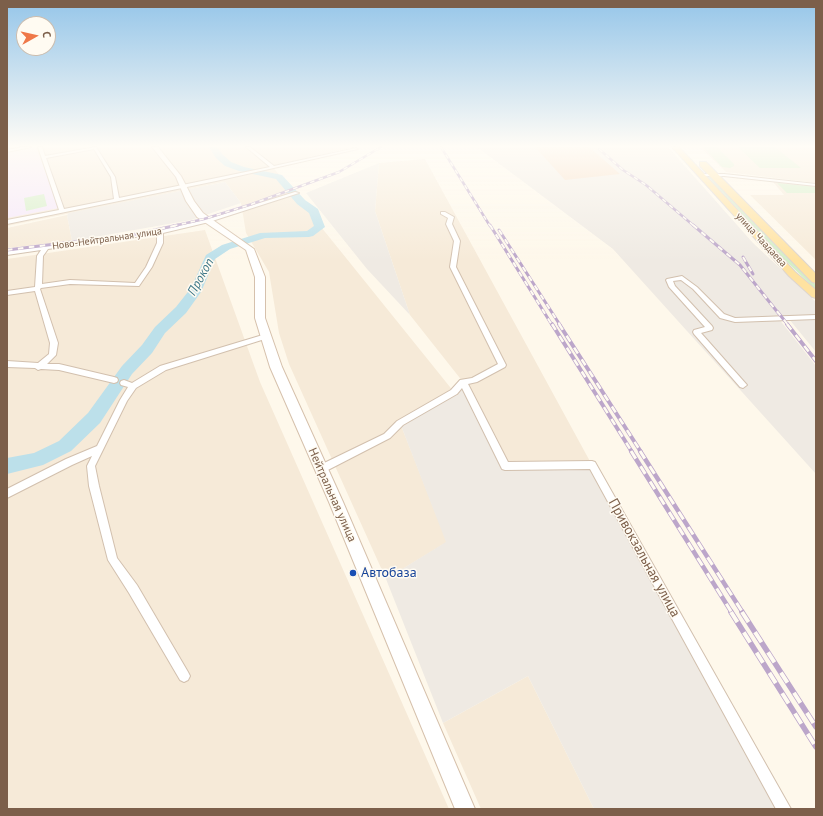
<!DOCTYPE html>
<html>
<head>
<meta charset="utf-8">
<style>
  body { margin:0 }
  #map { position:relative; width:823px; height:816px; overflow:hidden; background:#fef8eb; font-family:"PT Sans",sans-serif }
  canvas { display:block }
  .frame { position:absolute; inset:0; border:8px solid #7c5f4a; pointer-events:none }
  .north { position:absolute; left:16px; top:16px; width:40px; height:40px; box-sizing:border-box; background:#fffbf2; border:1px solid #cbbdaf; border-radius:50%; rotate:82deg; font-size:11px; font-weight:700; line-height:16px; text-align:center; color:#7c5f4a }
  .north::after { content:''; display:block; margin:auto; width:14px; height:18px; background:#ef7849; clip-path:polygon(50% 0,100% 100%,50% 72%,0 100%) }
</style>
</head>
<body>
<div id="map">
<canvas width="823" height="816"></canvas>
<div class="frame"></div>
<div class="north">С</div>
</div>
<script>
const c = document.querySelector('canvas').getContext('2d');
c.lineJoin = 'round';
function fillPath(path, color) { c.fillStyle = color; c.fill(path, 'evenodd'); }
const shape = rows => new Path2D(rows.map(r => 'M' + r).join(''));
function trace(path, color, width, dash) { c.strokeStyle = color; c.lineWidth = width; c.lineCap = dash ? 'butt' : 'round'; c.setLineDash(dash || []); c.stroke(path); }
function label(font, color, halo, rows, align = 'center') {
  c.font = font + ' "PT Sans",sans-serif'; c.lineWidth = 3; c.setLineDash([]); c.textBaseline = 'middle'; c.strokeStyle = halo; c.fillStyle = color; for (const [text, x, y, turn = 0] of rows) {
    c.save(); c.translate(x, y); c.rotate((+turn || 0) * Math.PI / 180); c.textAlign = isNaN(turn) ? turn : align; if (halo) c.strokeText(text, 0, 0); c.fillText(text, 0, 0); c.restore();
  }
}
fillPath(shape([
  [7,147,354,147,272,166,454,392,400,423,447,542,386,579,289,364,279,333,269,272,246,233,241,203,225,182,7,226],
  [700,147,816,147,816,183,726,172],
  [425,159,592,465,505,466,463,382,410,315,375,211,379,163],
  [773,182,816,186,816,260,750,195,784,195],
  [67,215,72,241,7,248,7,228],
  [205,230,260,382,449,809,7,809,7,259],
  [528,676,594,809,481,809,443,723]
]), '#f6ead8');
fillPath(shape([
  [477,147,668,147,753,243,816,302,816,352,789,319,779,319,816,366,816,474,613,249],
  [379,163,375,211,410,315,367,269,306,193],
  [225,182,241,203,191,220,72,241,67,215,69,213],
  [463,382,505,466,592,465,778,809,594,809,528,676,443,723,386,579,446,542,400,423,454,392]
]), '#efeae3');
fillPath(shape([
  [36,147,59,208,7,218,7,152]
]), '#f5e7fb');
fillPath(shape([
  [703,147,717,147,734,164,734,166,730,168,722,167],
  [738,147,775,147,801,168,760,168],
  [707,176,711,177,816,285,816,290,783,258],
  [777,183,816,187,816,193,787,193],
  [44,194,47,206,26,211,24,198]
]), '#d4eec7');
fillPath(shape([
  [209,147,217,147,222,154,231,162,244,167,282,175,305,200,318,209,325,227,313,236,309,237,265,238,230,249,215,259,201,292,186,313,165,333,152,353,132,374,100,423,71,451,43,465,7,474,7,458,34,453,59,441,88,413,122,366,142,345,155,327,176,307,191,288,206,255,222,245,260,233,307,231,314,226,309,213,297,204,276,179,239,171,225,166,216,158,209,147]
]), '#bce0ea');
fillPath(shape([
  [535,147,589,147,620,174,565,180]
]), '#f5d9c0');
const street = shape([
  [23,147,31,147,7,152,7,150,23,147],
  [38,147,42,147,45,156,96,147,115,177,119,198,270,167,246,147,250,147,274,166,356,148,358,149,216,181,7,224,7,220,59,210,38,147],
  [94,149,111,177,114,199,64,209,46,158,94,149],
  [701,174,724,174,816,184,816,186,724,176,699,176,699,175,701,174],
  [295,192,299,193,209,222,163,233,163,243,152,267,139,286,70,284,41,288,40,289,58,343,56,355,47,364,59,364,114,377,117,378,118,380,117,382,114,383,59,370,41,369,38,370,35,368,7,367,7,361,38,363,49,354,50,343,35,291,7,295,7,291,35,287,37,256,41,250,7,255,7,251,131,235,165,229,205,220,295,192],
  [157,234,157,243,146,267,135,283,70,280,42,284,43,256,48,249,157,234],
  [441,212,445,212,454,217,452,224,460,241,456,267,506,365,505,367,477,382,468,384,508,462,592,461,595,462,791,809,776,809,590,469,505,470,502,469,462,388,457,394,403,425,390,438,324,472,321,473,318,472,317,469,318,466,384,434,397,421,451,390,460,380,472,378,498,364,450,267,454,241,446,224,448,218,441,214,441,212],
  [682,276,697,287,724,314,735,318,816,315,816,319,735,322,720,318,693,289,681,280,673,281,675,286,712,326,713,328,712,330,701,333,747,385,743,388,740,387,694,334,693,332,694,330,705,327,669,287,666,280,667,279,682,276],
  [266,334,268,334,269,336,268,338,166,370,136,388,127,401,95,466,99,486,117,558,137,585,188,672,190,676,188,680,184,682,180,680,129,593,108,560,89,486,87,466,92,456,72,465,7,498,7,489,66,459,97,446,120,400,128,387,121,385,120,383,121,381,124,380,132,383,160,366,266,334]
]);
const secondary = shape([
  [152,147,158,147,181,176,194,201,203,213,254,249,265,277,265,318,282,367,343,502,475,809,455,809,329,502,270,367,255,318,255,277,246,250,197,217,186,201,176,177,152,147]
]);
const primary = shape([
  [672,147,679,147,795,272,816,290,816,298,812,297,789,276,672,147],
  [700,162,706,162,816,274,816,283,812,282,700,166,700,162]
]);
trace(street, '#d2c0ae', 2);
trace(secondary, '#d6c1ac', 2);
trace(primary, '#ddd5d0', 2);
fillPath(street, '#fff');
fillPath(secondary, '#fff');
fillPath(primary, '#ffe2a0');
const railFar4 = shape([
  [441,147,490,226],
  [599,149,623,170,646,185,694,226],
  [173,226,204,219,252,204,339,172,381,147]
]);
const railFar3 = shape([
  [490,225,552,325],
  [693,225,740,265,779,314],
  [499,230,560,325],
  [7,250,136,234,178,225],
  [743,257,753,274],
  [777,311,788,325]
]);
const railFar2 = shape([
  [552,324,632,452],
  [559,324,641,452],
  [787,324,816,361]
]);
const railFar1 = shape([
  [631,451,732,613],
  [640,451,743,613]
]);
const rail = shape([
  [731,612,816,747],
  [742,612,816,727]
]);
trace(railFar4, '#bca6ca', 2.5);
trace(railFar3, '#bca6ca', 3);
trace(railFar2, '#bca6ca', 4);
trace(railFar1, '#bca6ca', 4.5);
trace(rail, '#bca6ca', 5.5);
trace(railFar4, '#fffbf2', 1.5, [4.5]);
trace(railFar3, '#fffbf2', 2, [5.5]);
trace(railFar2, '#fffbf2', 2.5, [7]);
trace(railFar1, '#fffbf2', 3, [9]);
trace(rail, '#fffbf2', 4, [12]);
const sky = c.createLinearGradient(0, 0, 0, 261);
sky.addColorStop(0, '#96c6e9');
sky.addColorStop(0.56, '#fffcf6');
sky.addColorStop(1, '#fffcf600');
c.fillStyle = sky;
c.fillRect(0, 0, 823, 261);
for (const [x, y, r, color] of [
  [353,573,4,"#1a4fb4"]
]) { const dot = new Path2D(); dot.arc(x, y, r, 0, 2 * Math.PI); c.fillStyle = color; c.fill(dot); trace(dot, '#fffbf2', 1.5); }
label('10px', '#7c5f4a', '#fffbf2', [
  ["Ново-Нейтральная улица",107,239,-8],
  ["улица Чаадаева",761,240,47]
]);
label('12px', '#7c5f4a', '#fffbf2', [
  ["Нейтральная улица",332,495,66]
]);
label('italic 13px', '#3f7889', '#fffbf2', [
  ["Прокоп",201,277,-61]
]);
label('14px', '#7c5f4a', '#fffbf2', [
  ["Привокзальная улица",644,558,61]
]);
label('14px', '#164399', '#fffbf2', [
  ["Автобаза",361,573]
], 'left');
</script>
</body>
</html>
